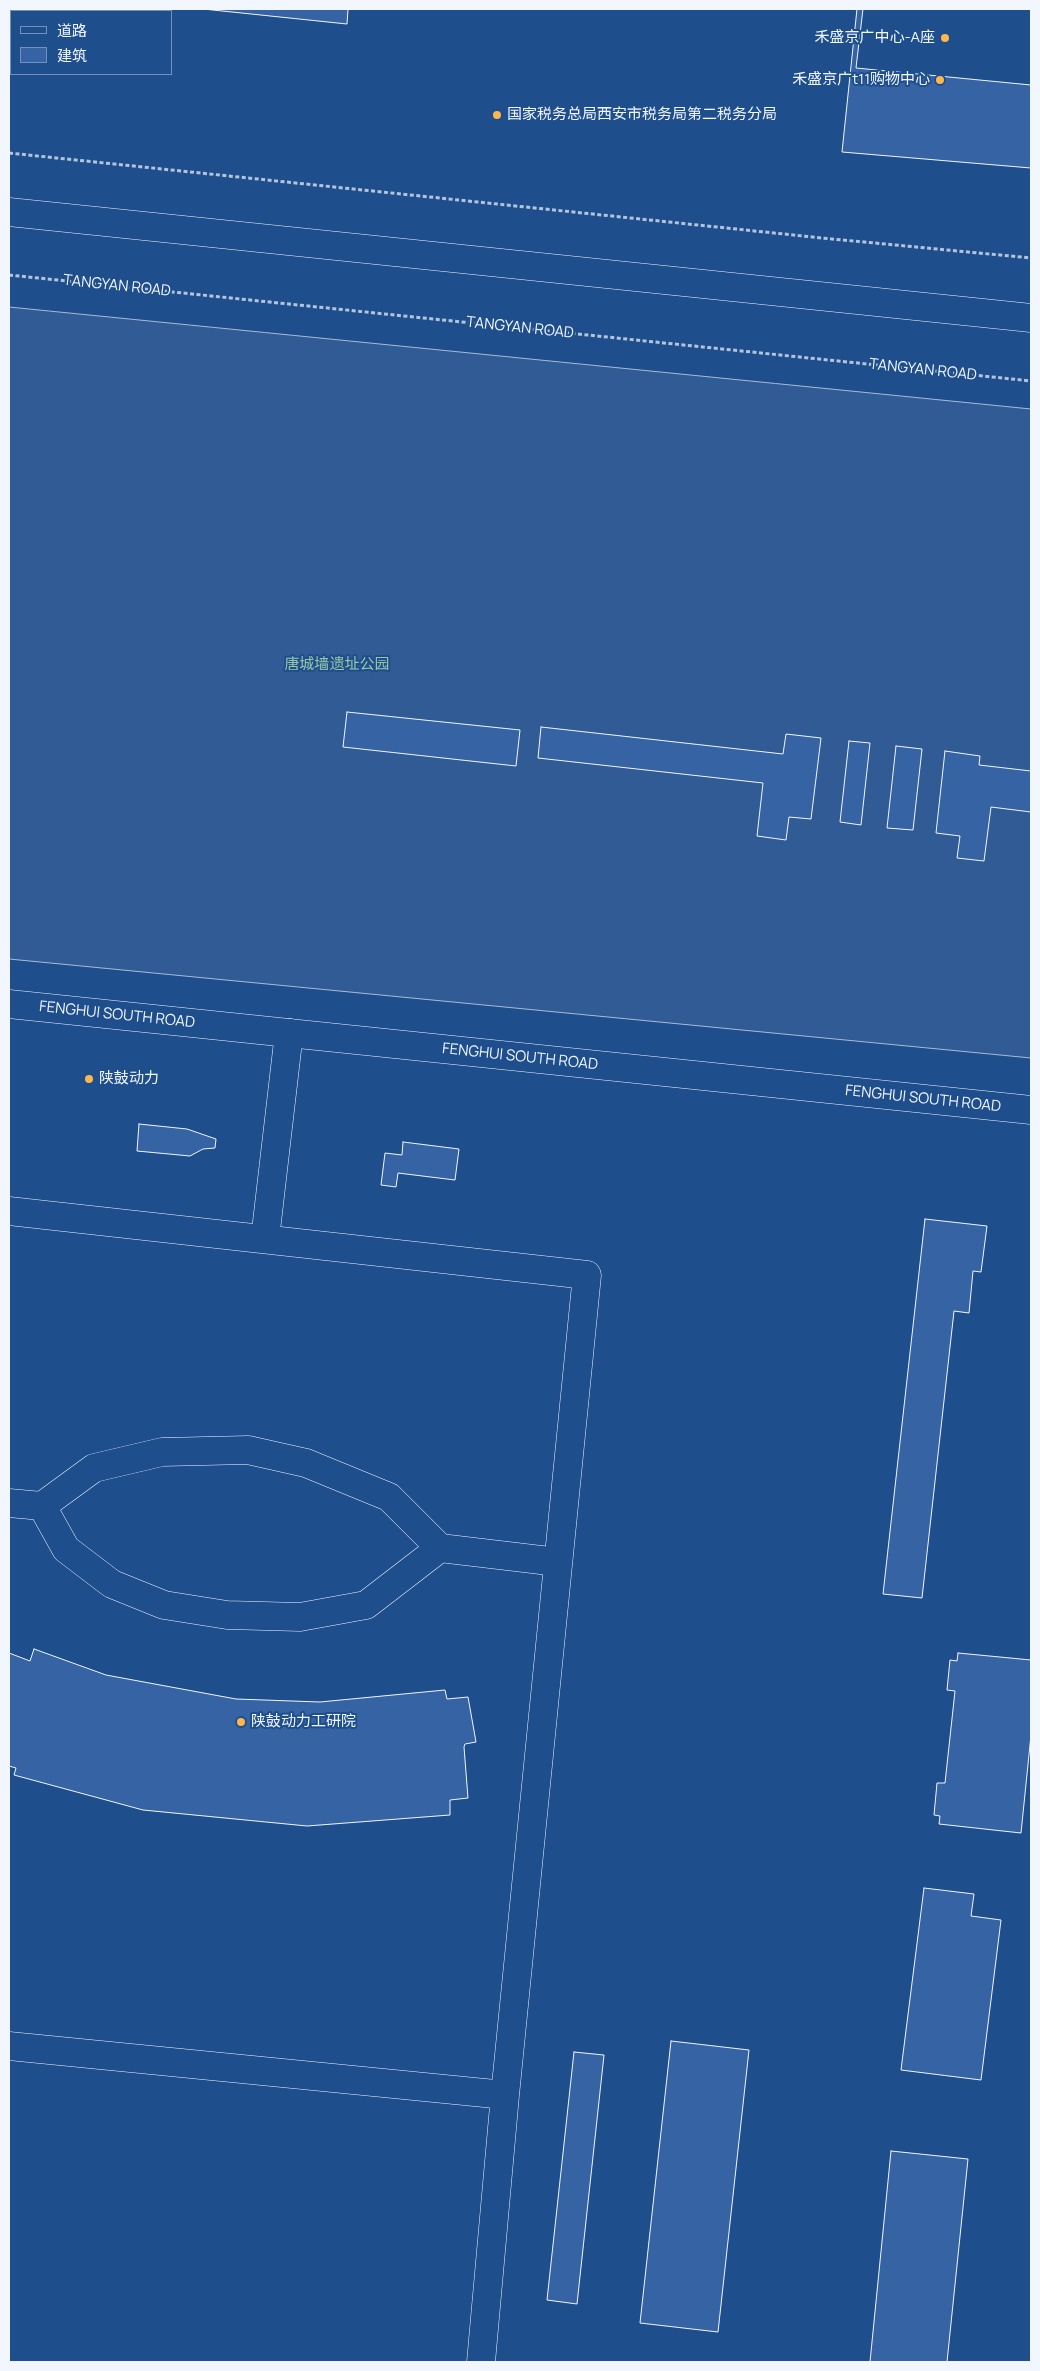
<!DOCTYPE html>
<html>
<head>
<meta charset="utf-8">
<style>
  body { margin:0 }
  #map { position:relative; width:1040px; height:2371px; overflow:hidden; background:#1f4e8c; font-family:Manrope,"Noto Sans SC",sans-serif }
  canvas { display:block }
  .frame { position:absolute; inset:0; border:10px solid #f2f6ff; pointer-events:none }
  .legend { position:absolute; left:10px; top:10px; width:162px; height:65px; box-sizing:border-box; background:#1f4e8c; border:1px solid #7391ba; margin:0; padding:6px 9px; list-style:none; font-size:15px; color:#f2f6ff }
  .legend li { display:flex; align-items:center; gap:10px; height:25px }
  .legend b { width:25px; border:1px solid #7391ba }
</style>
</head>
<body>
<div id="map">
<canvas width="1040" height="2371"></canvas>
<div class="frame"></div>
<ul class="legend">
<li><b style="height:6px;background:#1f4e8c"></b>道路</li>
<li><b style="height:14px;background:#3563a3"></b>建筑</li>
</ul>
</div>
<script>
const c = document.querySelector('canvas').getContext('2d');
c.lineJoin = 'round';
function fillPath(path, color) { c.fillStyle = color; c.fill(path, 'evenodd'); }
const shape = rows => new Path2D(rows.map(r => 'M' + r).join(''));
function trace(path, color, width, dash) { c.strokeStyle = color; c.lineWidth = width; c.lineCap = dash ? 'butt' : 'round'; c.setLineDash(dash || []); c.stroke(path); }
function label(font, color, halo, rows, align = 'center') {
  c.font = font + ' Manrope,"Noto Sans SC",sans-serif'; c.lineWidth = 4; c.setLineDash([]); c.textBaseline = 'middle'; c.strokeStyle = halo; c.fillStyle = color; for (const [text, x, y, turn = 0] of rows) {
    c.save(); c.translate(x, y); c.rotate((+turn || 0) * Math.PI / 180); c.textAlign = isNaN(turn) ? turn : align; if (halo) c.strokeText(text, 0, 0); c.fillText(text, 0, 0); c.restore();
  }
}
const built = shape([
  [9,307,1031,409,1031,1058,9,959,9,307]
]);
fillPath(built, '#305b95');
trace(built, '#a8bbd7', 1);
const building = shape([
  [203,9,348,9,347,24,203,9],
  [857,9,1031,9,1031,168,842,152,857,9],
  [863,9,1031,9,1031,85,856,68,863,9],
  [347,712,520,730,516,766,343,747,347,712],
  [541,727,783,754,786,734,821,738,811,819,789,817,786,840,757,836,763,783,538,758,541,727],
  [849,741,870,743,861,825,840,822,849,741],
  [896,746,922,749,913,830,887,828,896,746],
  [945,751,980,756,979,765,1031,771,1031,812,991,807,984,861,957,858,960,836,936,833,945,751],
  [139,1124,187,1129,216,1139,215,1148,203,1149,190,1156,137,1151,139,1124],
  [403,1142,459,1149,455,1180,398,1173,396,1187,381,1185,385,1153,402,1155,403,1142],
  [925,1219,987,1226,981,1272,973,1271,969,1313,954,1311,922,1598,883,1594,925,1219],
  [34,1649,106,1675,236,1699,320,1702,445,1690,447,1699,468,1697,476,1742,465,1744,464,1747,468,1798,450,1800,450,1815,307,1826,143,1810,14,1775,16,1768,9,1766,9,1653,30,1661,34,1649],
  [958,1653,1031,1660,1031,1735,1021,1833,939,1824,940,1816,934,1815,937,1783,945,1783,955,1691,947,1690,950,1660,957,1661,958,1653],
  [924,1888,974,1894,971,1916,1001,1920,981,2080,901,2070,924,1888],
  [671,2041,749,2050,718,2332,640,2323,671,2041],
  [574,2052,604,2055,577,2304,547,2300,574,2052],
  [891,2151,968,2159,947,2362,870,2362,891,2151]
]);
fillPath(building, '#3563a3');
trace(building, '#f2f6ff', 1);
const minor = shape([
  [9,1211,587,1275,505,2095,481,2362],
  [265,1239,289,1033],
  [9,1503,42,1506,94,1468,162,1452,248,1450,306,1463,389,1497,440,1548,558,1562],
  [42,1506,66,1549,112,1584,164,1605,227,1615,300,1617,366,1605,440,1548],
  [9,2046,505,2095]
]);
const primary = shape([
  [9,212,1031,318],
  [9,1004,1031,1110]
]);
trace(minor, '#f2f6ff', 29);
trace(primary, '#f2f6ff', 29);
trace(shape([
  [9,153,822,238,1031,258],
  [9,275,1031,381]
]), '#b3c4dc', 3, [4, 2.5]);
trace(minor, '#1f4e8c', 28);
trace(primary, '#1f4e8c', 28);
for (const [x, y, r, color] of [
  [945,38,5,"#ffb74d"],
  [940,80,5,"#ffb74d"],
  [497,115,5,"#ffb74d"],
  [89,1079,5,"#ffb74d"],
  [241,1722,5,"#ffb74d"]
]) { const dot = new Path2D(); dot.arc(x, y, r, 0, 2 * Math.PI); c.fillStyle = color; c.fill(dot); trace(dot, '#1f4e8c', 2); }
label('15px', '#f2f6ff', '#1f4e8c', [
  ["禾盛京广中心-A座",935,38,"right"],
  ["禾盛京广t11购物中心",930,80,"right"],
  ["国家税务总局西安市税务局第二税务分局",507,115],
  ["陕鼓动力",99,1079],
  ["陕鼓动力工研院",251,1722]
], 'left');
label('15px', '#f2f6ff', '#1f4e8c', [
  ["TANGYAN ROAD",117,286,6],
  ["TANGYAN ROAD",520,328,6],
  ["TANGYAN ROAD",923,370,6],
  ["FENGHUI SOUTH ROAD",117,1015,6],
  ["FENGHUI SOUTH ROAD",520,1057,6],
  ["FENGHUI SOUTH ROAD",923,1099,6]
]);
label('15px', '#97c8a6', '#1f4e8c', [
  ["唐城墙遗址公园",337,665]
]);
</script>
</body>
</html>
